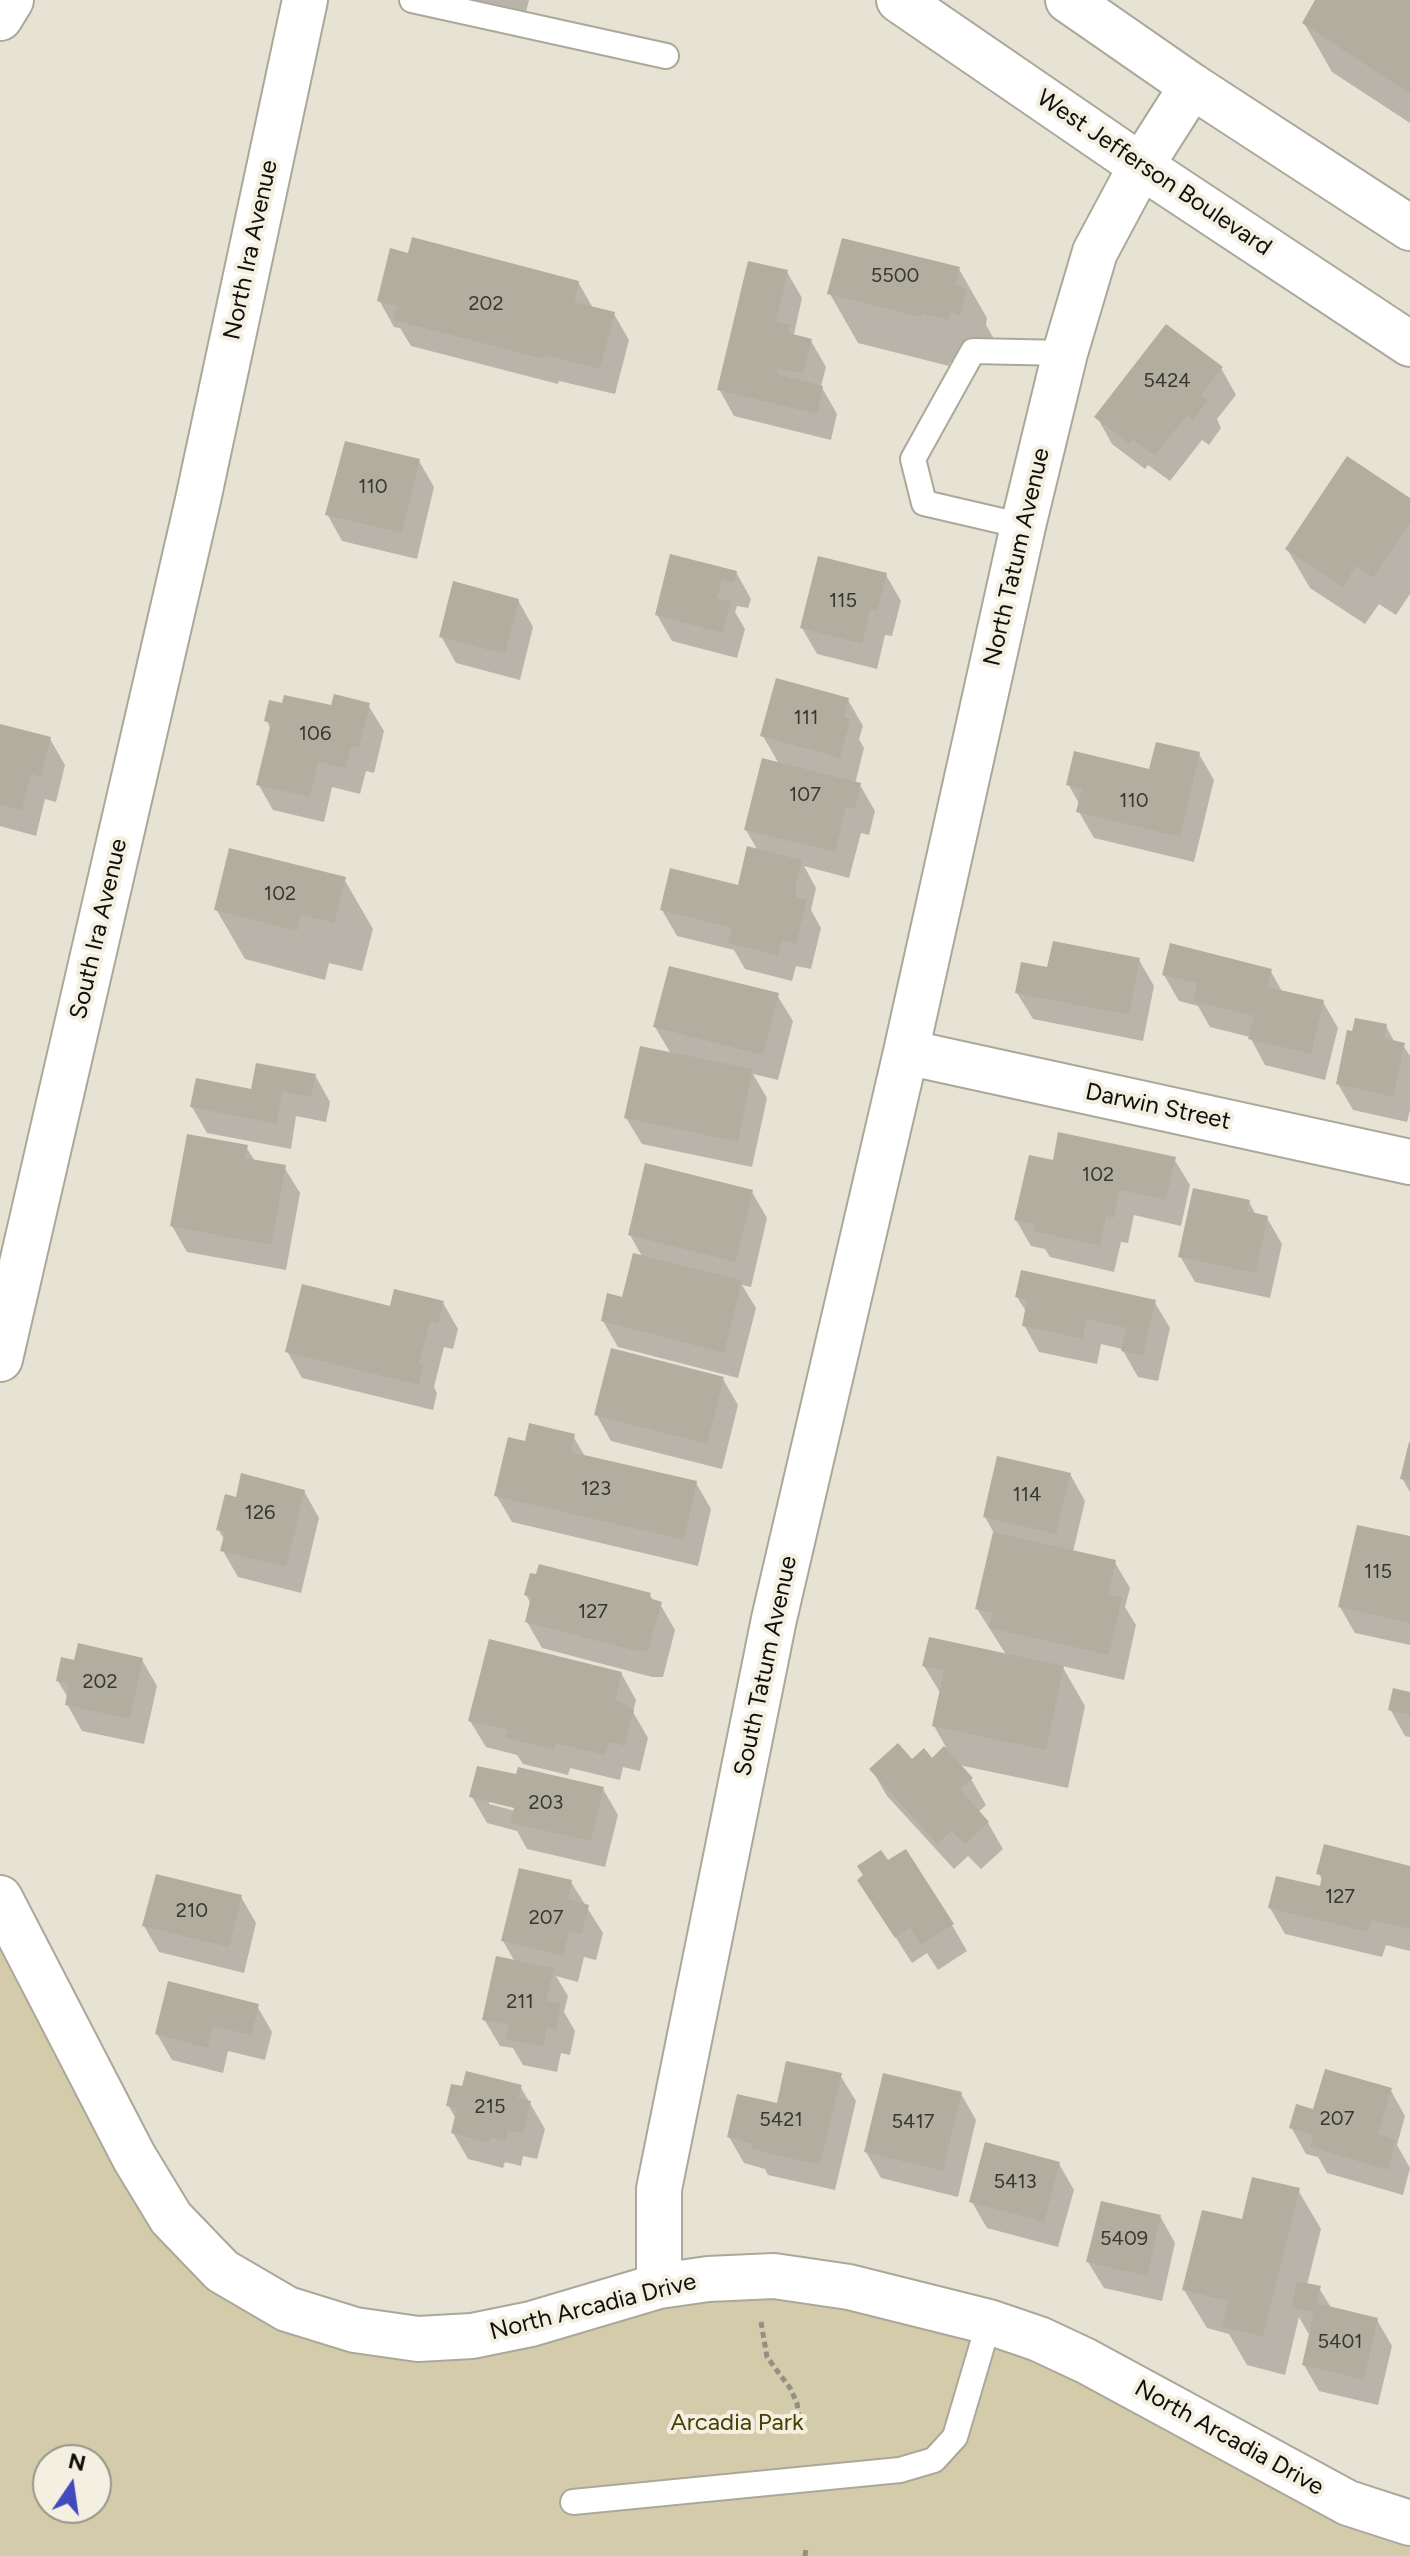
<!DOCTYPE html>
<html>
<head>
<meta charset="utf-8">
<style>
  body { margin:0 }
  #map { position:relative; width:1410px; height:2556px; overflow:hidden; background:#e6e2d4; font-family:Figtree,sans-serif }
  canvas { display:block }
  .north { position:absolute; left:32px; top:2444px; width:80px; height:80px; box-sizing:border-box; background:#f3efe1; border:2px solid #98958b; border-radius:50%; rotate:13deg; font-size:22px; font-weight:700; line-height:32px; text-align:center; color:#100f0a }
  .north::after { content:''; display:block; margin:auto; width:28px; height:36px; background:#4448bd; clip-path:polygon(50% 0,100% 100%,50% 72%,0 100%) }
</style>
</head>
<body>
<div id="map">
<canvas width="1410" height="2556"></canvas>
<div class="north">N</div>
</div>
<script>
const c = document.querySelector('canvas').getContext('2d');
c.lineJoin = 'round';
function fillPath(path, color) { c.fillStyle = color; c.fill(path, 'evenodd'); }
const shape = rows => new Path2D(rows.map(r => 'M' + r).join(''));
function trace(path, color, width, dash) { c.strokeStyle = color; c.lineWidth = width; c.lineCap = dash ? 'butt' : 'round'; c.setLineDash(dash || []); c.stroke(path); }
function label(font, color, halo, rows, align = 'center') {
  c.font = font + ' Figtree,sans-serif'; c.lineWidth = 8; c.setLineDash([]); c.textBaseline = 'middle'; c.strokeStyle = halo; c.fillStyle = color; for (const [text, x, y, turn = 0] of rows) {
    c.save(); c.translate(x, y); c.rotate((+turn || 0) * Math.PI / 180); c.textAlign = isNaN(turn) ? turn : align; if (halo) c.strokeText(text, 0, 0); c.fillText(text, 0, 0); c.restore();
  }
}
fillPath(shape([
  [0,1935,194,2245,333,2335,740,2287,1034,2345,1410,2541,1410,2556,0,2556],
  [48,2460,96,2460,96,2508,48,2508]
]), '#d4cbaa');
fillPath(shape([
  [435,0,529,0,523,25,516,24,514,36,450,21],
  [1317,0,1410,0,1410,123,1332,72,1304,23],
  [959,269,987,318,986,325,994,339,988,364,978,361,976,368,950,362,949,366,858,343,830,294],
  [787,272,802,298,794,334,795,337,811,341,826,367,821,386,837,414,831,440,734,416,719,389],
  [578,282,593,308,614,314,629,340,615,394,559,381,558,384,411,346,400,328,394,327,379,300],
  [1221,368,1236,395,1217,419,1221,428,1209,445,1202,440,1170,481,1148,465,1145,469,1112,444,1097,417],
  [419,461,434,487,417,559,342,541,327,514],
  [1410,501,1410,594,1396,615,1379,604,1365,624,1310,588,1287,549],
  [736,572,751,599,748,608,737,606,735,612,745,629,737,658,672,641,657,615],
  [886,575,901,601,892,636,885,635,877,669,817,654,802,628],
  [518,600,533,627,520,680,456,663,441,636],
  [848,700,863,726,859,739,864,748,855,784,860,785,875,811,869,835,861,833,849,878,804,866,816,888,811,910,821,928,811,969,796,966,792,981,745,969,734,950,677,936,662,910,739,888,758,851,746,830,779,764,763,736],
  [368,705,384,731,374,773,366,771,360,794,332,787,324,822,273,810,258,784,271,730,267,721,332,708],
  [0,726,50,739,65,765,56,802,45,799,36,836,0,826],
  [1199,754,1214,780,1194,862,1094,838,1079,812,1080,805,1068,784,1151,772],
  [344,879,373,929,362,971,329,963,325,980,245,959,216,909],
  [1139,960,1154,986,1143,1041,1033,1019,1017,993,1049,970],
  [1270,970,1283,993,1323,1002,1338,1028,1325,1080,1265,1065,1250,1037,1210,1027,1198,1006,1179,1001,1164,975],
  [777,995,793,1021,778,1080,753,1074,767,1098,752,1167,642,1144,626,1118,671,1054,655,1027],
  [1386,1026,1395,1043,1403,1045,1410,1056,1410,1110,1407,1122,1353,1110,1338,1084],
  [315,1075,330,1102,326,1122,296,1116,291,1149,207,1133,192,1107],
  [246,1147,255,1161,284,1167,300,1193,286,1270,187,1252,172,1226],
  [1174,1159,1190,1185,1181,1226,1134,1215,1128,1243,1121,1242,1114,1272,1050,1257,1045,1249,1031,1246,1016,1220,1054,1163],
  [752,1192,767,1218,751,1287,742,1285,756,1308,738,1378,618,1347,603,1321,623,1299,643,1258,630,1235],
  [1249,1202,1256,1215,1267,1218,1282,1244,1270,1298,1195,1282,1180,1256],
  [1017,1297,1154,1301,1170,1328,1158,1381,1138,1377,1122,1349,1101,1344,1097,1364,1039,1352,1024,1325,1027,1313],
  [443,1303,458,1329,453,1349,444,1347,434,1387,437,1393,433,1410,302,1378,287,1351,391,1309],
  [723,1379,738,1405,722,1469,611,1441,596,1414],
  [573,1436,586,1458,696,1483,711,1509,698,1566,512,1522,496,1495,527,1443],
  [1410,1446,1410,1492,1402,1478],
  [1070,1474,1085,1501,1073,1552,1114,1561,1130,1588,1125,1607,1136,1625,1124,1680,1062,1666,1085,1706,1068,1788,959,1765,971,1779,986,1805,978,1812,988,1823,1003,1849,981,1869,968,1856,954,1869,887,1796,872,1770,912,1761,932,1761,946,1747,934,1726,941,1694,924,1666,1007,1656,977,1609,994,1533,985,1517],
  [304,1491,319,1518,301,1593,238,1577,223,1551,225,1541,218,1529,237,1499],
  [1410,1538,1410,1645,1355,1633,1340,1607],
  [526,1595,650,1595,654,1602,660,1604,675,1630,663,1677,652,1677,542,1648,527,1622,531,1604],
  [142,1660,157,1686,144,1744,82,1731,67,1704,68,1698,58,1681,76,1663],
  [621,1673,636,1700,633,1712,648,1738,640,1771,623,1767,620,1780,570,1768,568,1775,523,1764,517,1755,486,1747,470,1721],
  [1410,1694,1410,1737,1405,1736,1390,1709],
  [603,1789,618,1815,605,1867,527,1849,517,1831,487,1823,472,1797],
  [489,1800,524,1809,523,1813,489,1804],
  [1410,1868,1410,1951,1386,1945,1382,1957,1285,1934,1270,1908,1321,1889,1323,1881,1319,1874],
  [859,1880,952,1925,967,1951,938,1970,927,1953,912,1963],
  [571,1882,603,1933,596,1960,584,1957,578,1982,556,1976,568,1996,564,2012,575,2031,570,2055,561,2053,557,2072,523,2065,513,2048,500,2046,484,2019,515,1962,503,1941],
  [241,1897,256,1923,244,1973,159,1952,144,1926],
  [257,2006,272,2032,265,2060,228,2051,223,2073,172,2060,157,2034],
  [840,2075,856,2101,835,2190,768,2175,765,2169,744,2163,729,2137,778,2105],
  [520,2086,545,2129,537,2159,523,2156,521,2166,505,2162,503,2168,468,2159,453,2133,456,2119,448,2105],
  [1390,2089,1405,2116,1397,2145,1410,2168,1403,2195,1327,2173,1318,2157,1306,2154,1291,2127],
  [961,2094,976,2120,958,2197,881,2178,866,2152],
  [1059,2164,1074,2190,1058,2247,987,2228,972,2202],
  [1298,2190,1321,2229,1307,2285,1319,2288,1332,2309,1377,2320,1392,2346,1378,2405,1319,2391,1304,2365,1311,2333,1308,2333,1299,2317,1285,2375,1247,2365,1229,2334,1207,2328,1184,2290,1244,2221],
  [1160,2216,1175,2243,1162,2301,1104,2288,1088,2262]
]), '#0003');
fillPath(shape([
  [1315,0,1410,0,1410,94,1302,23],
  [412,237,579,281,574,302,615,312,600,369,545,355,544,359,393,320,397,306,377,301,390,248,408,253],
  [842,238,960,267,955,285,967,288,960,316,950,312,948,320,922,314,921,317,827,294],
  [748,261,788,270,776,321,791,325,789,333,812,339,803,374,778,369,777,374,823,386,817,414,717,390],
  [1166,324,1223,367,1201,395,1208,400,1193,420,1187,415,1155,456,1133,440,1129,444,1094,417],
  [345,441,420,459,402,533,325,515],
  [1347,456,1410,498,1410,523,1373,578,1356,566,1343,587,1285,549],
  [670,554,737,571,734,583,722,580,717,598,731,601,723,633,655,615],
  [818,556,887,573,877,611,871,609,862,644,800,628],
  [453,581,519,599,505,654,439,637],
  [776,678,849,698,844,717,850,719,840,758,760,736],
  [334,694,370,703,359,748,351,746,346,768,318,762,310,797,256,785,271,723,264,721,269,700,282,703,284,695,331,705],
  [0,724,51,737,41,777,31,774,22,810,0,805],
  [1156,742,1200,752,1180,837,1076,812,1082,789,1066,785,1074,751,1149,769],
  [762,758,861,783,855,809,846,807,835,852,744,830],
  [747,846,802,860,796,885,796,897,807,900,796,944,782,941,778,956,728,943,732,928,660,910,670,868,738,885],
  [229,848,346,877,334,923,301,915,297,931,214,910],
  [1053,941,1140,958,1129,1015,1015,993,1021,962,1047,967],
  [1170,943,1272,969,1267,987,1324,1000,1311,1054,1248,1039,1254,1016,1193,1001,1197,983,1162,975],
  [669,966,779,993,763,1055,653,1027],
  [1355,1018,1387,1024,1384,1038,1405,1043,1393,1097,1336,1084,1347,1030,1352,1031],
  [640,1046,753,1069,738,1142,624,1118],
  [256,1063,316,1074,311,1097,282,1091,277,1124,190,1107,196,1078,251,1089],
  [1058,1132,1176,1157,1166,1200,1119,1190,1114,1218,1106,1216,1100,1246,1033,1231,1034,1224,1014,1220,1029,1155,1053,1160],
  [187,1134,248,1145,245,1158,286,1165,271,1245,170,1226],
  [645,1163,753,1190,736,1262,628,1235],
  [1193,1188,1250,1200,1247,1211,1268,1216,1256,1273,1178,1257],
  [633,1253,742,1280,724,1353,601,1321,607,1293,622,1297],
  [1021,1270,1156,1300,1143,1356,1121,1351,1126,1328,1086,1319,1083,1339,1022,1326,1027,1300,1015,1297],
  [302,1284,390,1306,394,1289,444,1301,438,1324,430,1322,419,1364,423,1365,419,1385,285,1352],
  [611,1348,724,1377,707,1444,594,1415],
  [529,1423,575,1434,571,1452,697,1481,684,1540,494,1496,508,1437,525,1441],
  [1409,1442,1410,1442,1410,1481,1400,1479],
  [997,1456,1071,1473,1056,1534,983,1517],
  [241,1473,305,1490,286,1567,220,1551,225,1532,216,1530,225,1494,236,1497],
  [1357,1525,1410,1536,1410,1623,1338,1607],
  [993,1532,1116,1560,1108,1594,1122,1597,1109,1655,989,1628,992,1613,975,1609],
  [539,1564,651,1593,649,1598,662,1602,648,1651,636,1651,525,1622,531,1597,524,1595,530,1573,536,1574],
  [929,1637,1064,1666,1046,1750,932,1726,944,1670,922,1666],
  [489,1639,622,1672,616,1699,634,1710,625,1746,609,1742,605,1755,555,1743,554,1750,506,1738,508,1730,468,1721],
  [78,1643,143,1658,130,1719,65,1705,69,1684,56,1681,61,1657,74,1660],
  [1393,1688,1410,1692,1410,1715,1388,1710],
  [898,1743,912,1759,924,1748,932,1758,944,1746,973,1778,960,1789,989,1822,965,1844,952,1831,937,1844,869,1769],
  [477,1766,516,1774,518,1767,604,1787,591,1841,510,1823,514,1808,469,1797],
  [1324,1844,1410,1866,1410,1929,1371,1920,1368,1932,1268,1908,1276,1876,1320,1886,1322,1875,1316,1874],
  [906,1849,954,1924,921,1945,910,1928,895,1938,857,1880,863,1875,857,1866,881,1850,888,1860],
  [519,1868,572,1880,568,1899,589,1905,582,1934,569,1932,563,1956,501,1941],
  [156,1874,242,1895,229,1947,142,1926],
  [496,1956,554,1968,546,2001,561,2003,556,2030,547,2028,543,2047,506,2039,509,2025,482,2020],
  [168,1981,259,2004,251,2035,213,2026,208,2048,155,2034],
  [786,2061,842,2073,820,2165,751,2149,752,2144,727,2137,737,2094,777,2103],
  [1325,2069,1392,2088,1378,2134,1396,2140,1388,2170,1310,2147,1313,2135,1289,2128,1296,2104,1313,2109],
  [466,2071,522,2085,518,2098,531,2101,523,2134,508,2131,506,2141,490,2137,489,2143,451,2133,457,2108,446,2106,451,2084,462,2086],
  [883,2073,962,2092,943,2171,864,2152],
  [985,2142,1060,2162,1044,2222,969,2202],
  [1252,2177,1300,2188,1263,2337,1222,2327,1228,2301,1182,2290,1202,2210,1242,2219],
  [1101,2201,1161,2215,1147,2276,1086,2262],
  [1297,2281,1321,2286,1316,2303,1378,2318,1364,2380,1302,2365,1314,2312,1291,2307]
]), '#b1aea0');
const lane = shape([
  [412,0,666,56],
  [1023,526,924,503,913,459,973,351,1065,353],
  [573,2502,900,2470,934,2460,955,2437,989,2322]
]);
const street = shape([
  [906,1052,1410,1162],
  [0,1359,198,500,305,0],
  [0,1898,134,2157,171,2218,222,2271,287,2309,355,2330,418,2339,472,2336,531,2324,659,2286,708,2279,774,2276,849,2287,989,2322,1039,2339,1086,2361,1348,2503,1410,2523],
  [659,2286,659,2189,774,1619,906,1052,1023,526,1065,353,1095,252,1141,166,1192,86]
]);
const secondary = shape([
  [899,0,1141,166,1410,344],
  [1068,0,1192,86,1410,228],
  [0,18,11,0]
]);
trace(lane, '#aba89a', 28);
trace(street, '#aba89a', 48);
trace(secondary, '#aba89a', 48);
trace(shape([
  [761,2322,767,2357,790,2388,797,2403,799,2421],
  [805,2556,806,2548]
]), '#928f85', 5, [6, 4]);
trace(lane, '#fff', 24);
trace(street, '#fff', 44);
trace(secondary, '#fff', 44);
label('20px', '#383730', null, [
  ["5500",895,276],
  ["202",486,304],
  ["5424",1167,381],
  ["110",373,487],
  ["115",843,601],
  ["111",806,718],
  ["106",315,734],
  ["107",805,795],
  ["110",1134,801],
  ["102",280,894],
  ["102",1098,1175],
  ["123",596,1489],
  ["114",1027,1495],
  ["126",260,1513],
  ["115",1378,1572],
  ["127",593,1612],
  ["202",100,1682],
  ["203",546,1803],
  ["127",1340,1897],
  ["210",192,1911],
  ["207",546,1918],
  ["211",520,2002],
  ["215",490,2107],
  ["207",1337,2119],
  ["5421",781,2120],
  ["5417",913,2122],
  ["5413",1015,2182],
  ["5409",1124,2239],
  ["5401",1340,2342]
]);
label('24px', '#100f0a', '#f3efe1', [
  ["West Jefferson Boulevard",1154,173,34],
  ["North Ira Avenue",251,250,-78],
  ["North Tatum Avenue",1017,557,-77],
  ["South Ira Avenue",99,929,-77],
  ["Darwin Street",1158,1107,12],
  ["South Tatum Avenue",766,1666,-78],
  ["North Arcadia Drive",593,2307,-14],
  ["North Arcadia Drive",1229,2438,29]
]);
label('24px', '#4a3d00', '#f3efe1', [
  ["Arcadia Park",737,2423]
]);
</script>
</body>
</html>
